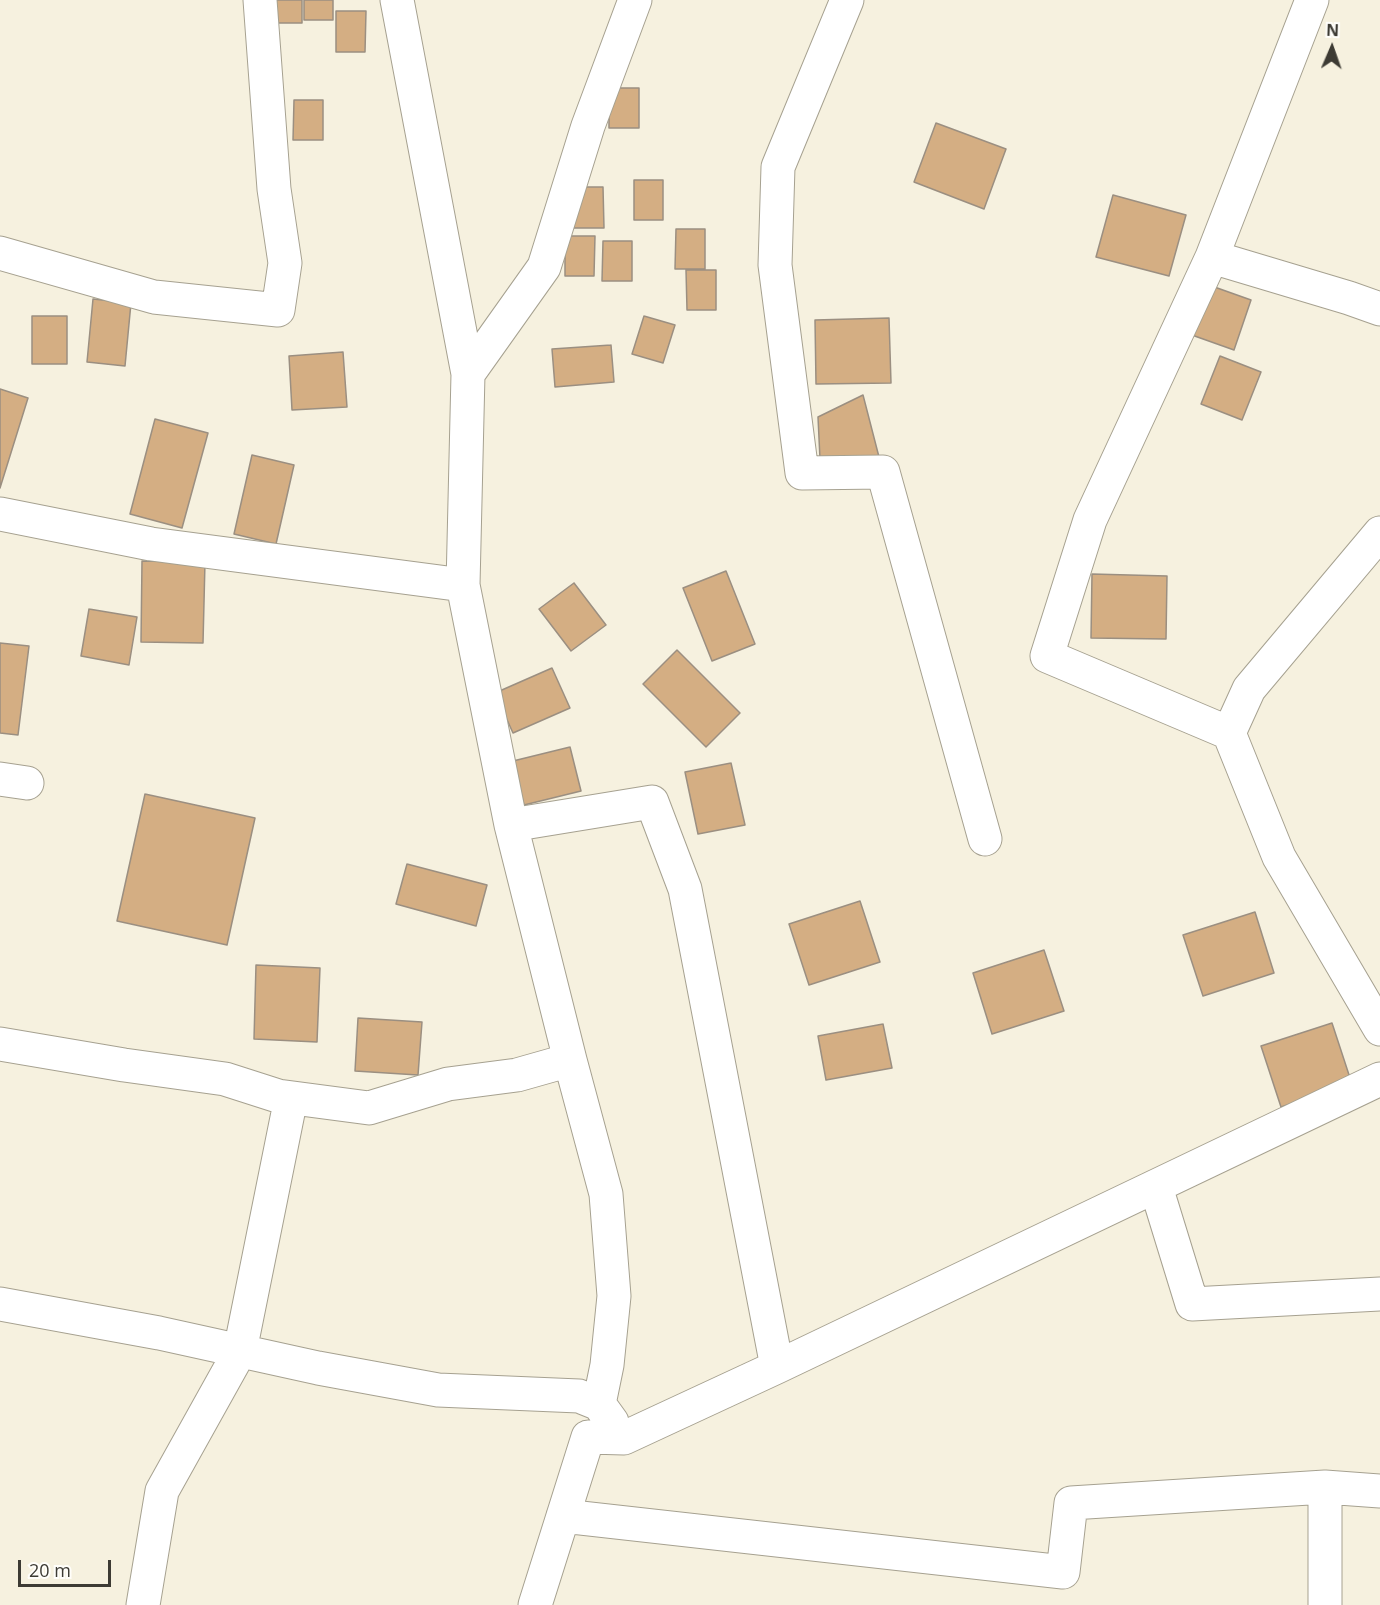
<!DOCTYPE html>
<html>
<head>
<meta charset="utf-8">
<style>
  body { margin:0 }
  #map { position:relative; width:1380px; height:1605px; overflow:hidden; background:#f6f1df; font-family:"Open Sans",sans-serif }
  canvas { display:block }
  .north { position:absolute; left:1302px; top:18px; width:60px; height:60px; -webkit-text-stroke:4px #fffefa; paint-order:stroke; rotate:2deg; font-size:16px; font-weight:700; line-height:24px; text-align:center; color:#3d3b34 }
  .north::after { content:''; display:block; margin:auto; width:21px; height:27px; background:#3d3b34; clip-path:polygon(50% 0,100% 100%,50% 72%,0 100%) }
  .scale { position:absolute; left:18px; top:1560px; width:93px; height:27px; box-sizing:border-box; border:3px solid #3d3b34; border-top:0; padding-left:8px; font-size:18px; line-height:21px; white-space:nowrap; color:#3d3b34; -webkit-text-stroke:4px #fffefa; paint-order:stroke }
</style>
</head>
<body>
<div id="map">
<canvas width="1380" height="1605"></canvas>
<div class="north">N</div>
<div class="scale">20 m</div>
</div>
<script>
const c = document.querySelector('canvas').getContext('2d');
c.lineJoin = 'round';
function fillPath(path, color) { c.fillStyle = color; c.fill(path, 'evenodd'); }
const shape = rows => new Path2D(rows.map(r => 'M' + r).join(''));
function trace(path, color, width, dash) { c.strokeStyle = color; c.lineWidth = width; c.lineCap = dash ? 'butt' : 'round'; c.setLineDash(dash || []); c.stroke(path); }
const building = shape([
  [273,0,302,0,302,23,272,23,273,0],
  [304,0,333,0,333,20,304,20,304,0],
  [336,11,366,11,365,52,336,52,336,11],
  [609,88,639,88,639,128,609,128,609,88],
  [294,100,323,100,323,140,293,140,294,100],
  [936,123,1006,149,984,209,914,182,936,123],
  [634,180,663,180,663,220,634,220,634,180],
  [574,187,603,187,604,228,574,228,574,187],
  [1113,195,1186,215,1169,276,1096,257,1113,195],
  [676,229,705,229,705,269,675,269,676,229],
  [565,236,595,236,594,276,565,276,565,236],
  [603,241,632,241,632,281,602,281,603,241],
  [686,270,716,270,716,310,687,310,686,270],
  [1206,284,1251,300,1234,350,1189,334,1206,284],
  [93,299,131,303,125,366,87,362,93,299],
  [32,316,67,316,67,364,32,364,32,316],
  [644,316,675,325,663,363,632,354,644,316],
  [889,318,891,383,816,384,815,320,889,318],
  [611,345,614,382,555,387,552,349,611,345],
  [343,352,347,407,292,410,289,356,343,352],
  [1220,356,1261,372,1242,420,1201,404,1220,356],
  [0,389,28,398,0,488,0,389],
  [863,395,879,457,820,459,818,417,863,395],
  [155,419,208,433,182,528,130,514,155,419],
  [252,455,294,465,276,544,234,534,252,455],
  [142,561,205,562,203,643,141,642,142,561],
  [726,571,755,644,712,661,683,588,726,571],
  [1092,574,1167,576,1166,639,1091,638,1092,574],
  [574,583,606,625,571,651,539,609,574,583],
  [89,609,137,617,129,665,81,656,89,609],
  [0,643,29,646,18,735,0,733,0,643],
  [677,650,740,713,706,747,643,684,677,650],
  [552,668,570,708,513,733,495,693,552,668],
  [570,747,581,791,524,805,513,761,570,747],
  [731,763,745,825,698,834,685,772,731,763],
  [145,794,255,818,227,945,117,921,145,794],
  [407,864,487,885,476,926,396,904,407,864],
  [860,901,880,962,809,985,789,924,860,901],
  [1255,912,1274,973,1203,996,1183,935,1255,912],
  [1044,950,1064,1011,992,1034,973,973,1044,950],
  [256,965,320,968,317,1042,254,1039,256,965],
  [358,1018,422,1022,418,1075,355,1071,358,1018],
  [1332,1023,1352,1084,1281,1107,1261,1046,1332,1023],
  [883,1024,892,1068,826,1080,818,1036,883,1024]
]);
fillPath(building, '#d4ae83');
trace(building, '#9b8f81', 1.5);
const minor = shape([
  [397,0,468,374,463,585,511,825,570,1060],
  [847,0,778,167,775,265,802,473,883,472,985,839],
  [1312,0,1212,257,1090,520,1047,656,1229,733,1279,857,1380,1029],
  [0,253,154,297,278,310,285,263,274,189,260,0],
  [1212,257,1349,298,1380,309],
  [468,374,544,267,588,126,635,0],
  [0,514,151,544,463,585],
  [1229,733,1249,689,1380,533],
  [0,779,27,783],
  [511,825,652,802,685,889,777,1367],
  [0,1044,124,1065,225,1079,278,1096,369,1108,448,1084,517,1075,570,1060,606,1194,614,1296,607,1365,599,1404],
  [1156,1187,1192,1304,1380,1294],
  [0,1304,159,1333,318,1368,438,1390,579,1396,599,1404,612,1422],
  [1325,1487,1325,1605],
  [563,1516,1063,1572,1071,1503,1325,1487,1380,1491],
  [143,1605,162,1491,240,1351,291,1098],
  [535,1605,588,1437,624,1438,777,1367,1380,1079]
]);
trace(minor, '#a6a190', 35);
trace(minor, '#fff', 33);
</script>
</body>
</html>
